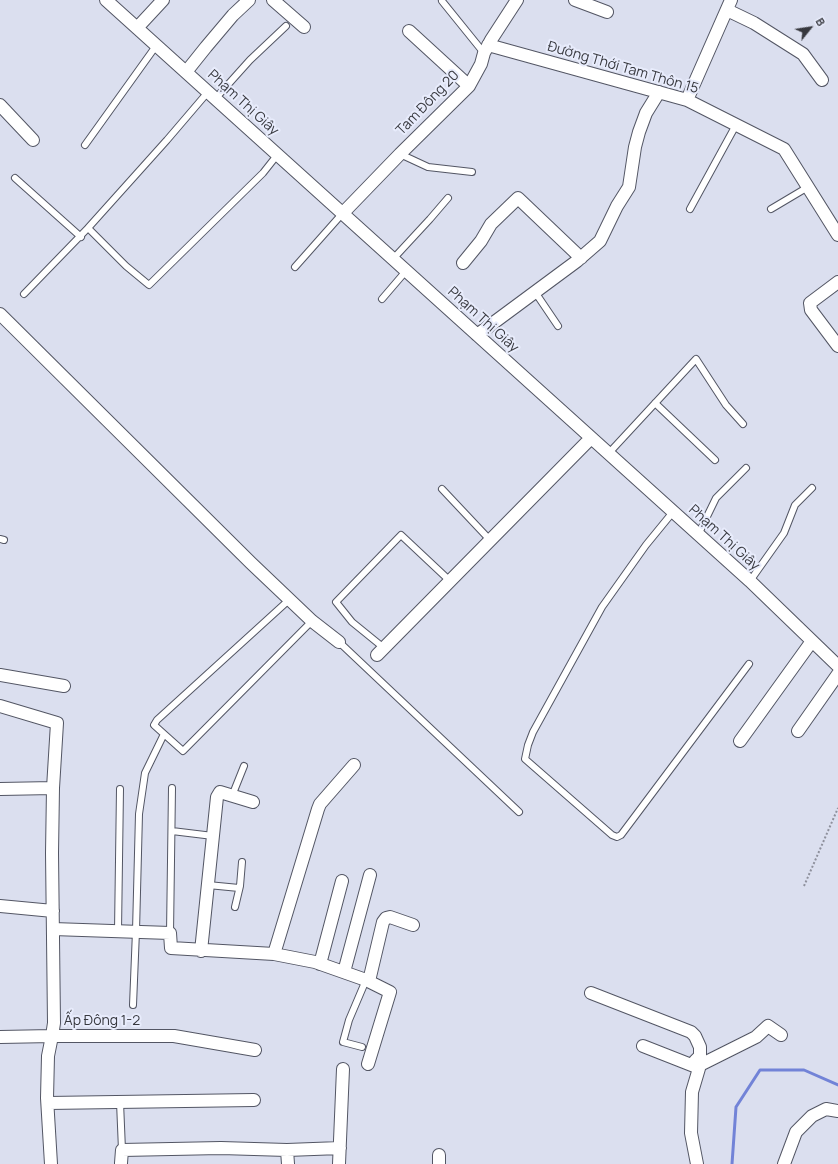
<!DOCTYPE html>
<html>
<head>
<meta charset="utf-8">
<style>
  body { margin:0 }
  #map { position:relative; width:838px; height:1164px; overflow:hidden; background:#dbdfef; font-family:Manrope,sans-serif }
  canvas { display:block }
  .north { position:absolute; left:790px; top:8px; width:40px; height:40px; -webkit-text-stroke:3px #e8ecfc; paint-order:stroke; rotate:60deg; font-size:11px; font-weight:700; line-height:16px; text-align:center; color:#37383e }
  .north::after { content:''; display:block; margin:auto; width:14px; height:18px; background:#37383e; clip-path:polygon(50% 0,100% 100%,50% 72%,0 100%) }
</style>
</head>
<body>
<div id="map">
<canvas width="838" height="1164"></canvas>
<div class="north">B</div>
</div>
<script>
const c = document.querySelector('canvas').getContext('2d');
c.lineJoin = 'round';
const shape = rows => new Path2D(rows.map(r => 'M' + r).join(''));
function trace(path, color, width, dash) { c.strokeStyle = color; c.lineWidth = width; c.lineCap = dash ? 'butt' : 'round'; c.setLineDash(dash || []); c.stroke(path); }
function label(font, color, halo, rows, align = 'center') {
  c.font = font + ' Manrope,sans-serif'; c.lineWidth = 4; c.setLineDash([]); c.textBaseline = 'middle'; c.strokeStyle = halo; c.fillStyle = color; for (const [text, x, y, turn = 0] of rows) {
    c.save(); c.translate(x, y); c.rotate((+turn || 0) * Math.PI / 180); c.textAlign = isNaN(turn) ? turn : align; if (halo) c.strokeText(text, 0, 0); c.fillText(text, 0, 0); c.restore();
  }
}
trace(shape([
  [732,1164,736,1107,760,1070,804,1070,838,1085]
]), '#7283d7', 3);
const lane = shape([
  [442,1,484,53],
  [208,92,167,140,88,228,126,266,149,285,263,173,278,154],
  [215,99,250,60,286,26],
  [85,145,156,46],
  [400,154,428,167,472,172],
  [15,178,81,237],
  [690,209,736,125],
  [771,209,808,187],
  [393,259,430,219,448,198],
  [295,267,342,214],
  [535,292,558,326],
  [24,294,88,228],
  [382,299,406,271],
  [655,403,715,460],
  [608,454,696,359,726,405,743,424],
  [442,489,490,540],
  [673,512,646,545,602,607,533,732,528,745,525,759,612,835,617,837,621,835,749,664],
  [698,535,716,498,746,468],
  [0,539,4,540],
  [750,581,784,533,795,505,812,488],
  [339,642,519,812],
  [384,648,352,622,336,602,401,535,450,581],
  [164,734,183,751,312,621],
  [232,796,244,766],
  [172,831,213,836],
  [208,885,239,888],
  [235,907,240,886,242,862],
  [118,931,120,789],
  [170,933,172,788],
  [133,1005,136,931,139,814,145,773,164,734,154,725,157,720,290,599],
  [362,1047,343,1042,349,1020,366,980],
  [120,1102,122,1150]
]);
const street = shape([
  [106,0,750,581,838,666],
  [273,0,304,27],
  [575,0,607,12],
  [727,10,754,23,803,54,822,80],
  [137,28,163,0],
  [409,31,469,86],
  [488,45,687,100,784,149,838,235],
  [186,72,206,47,233,15,249,0],
  [687,100,731,0],
  [0,105,33,140],
  [342,214,400,154,469,86,481,64,484,53,491,40,517,0],
  [463,263,481,241,491,224,518,198,581,258],
  [838,282,810,303,811,310,838,346],
  [0,314,251,563,312,621,339,642],
  [477,335,577,261,600,241,617,206,629,187,635,147,639,132,646,113,659,92],
  [377,655,591,438],
  [0,675,64,686],
  [0,706,57,723,53,788,52,853,54,1023,52,1036,0,1037],
  [798,731,838,674],
  [740,741,812,641],
  [0,789,53,788],
  [0,906,53,911],
  [53,929,170,933,171,948,274,954,315,962,366,980,390,992,368,1064],
  [201,951,217,797,220,792,253,802],
  [274,954,318,809,320,804,354,765],
  [320,964,342,881],
  [344,972,370,875],
  [369,981,383,922,386,918,390,917,413,925],
  [591,993,691,1032,695,1036,700,1047,700,1056,695,1061,697,1064,700,1065],
  [643,1046,699,1068],
  [48,1103,254,1100],
  [287,1150,288,1164],
  [121,1163,122,1150,221,1148,287,1150,340,1148],
  [51,1164,47,1098,48,1056,52,1036,174,1036,255,1050],
  [339,1164,343,1069],
  [439,1164,439,1155],
  [697,1164,691,1133,692,1092,700,1065,756,1037,768,1026,781,1035],
  [784,1164,796,1132,812,1116,826,1109,838,1111]
]);
trace(lane, '#535664', 8);
trace(street, '#535664', 14);
trace(shape([
  [804,886,838,808]
]), '#8e909c', 2, [2, 2]);
trace(lane, '#fff', 6);
trace(street, '#fff', 12);
label('14px', '#37383e', '#e8ecfc', [
  ["Đường Thới Tam Thôn 15",623,68,16],
  ["Phạm Thị Giây",243,103,42],
  ["Tam Đông 20",428,103,-46],
  ["Phạm Thị Giây",483,320,42],
  ["Phạm Thị Giây",724,538,42],
  ["Ấp Đông 1-2",102,1021]
]);
</script>
</body>
</html>
